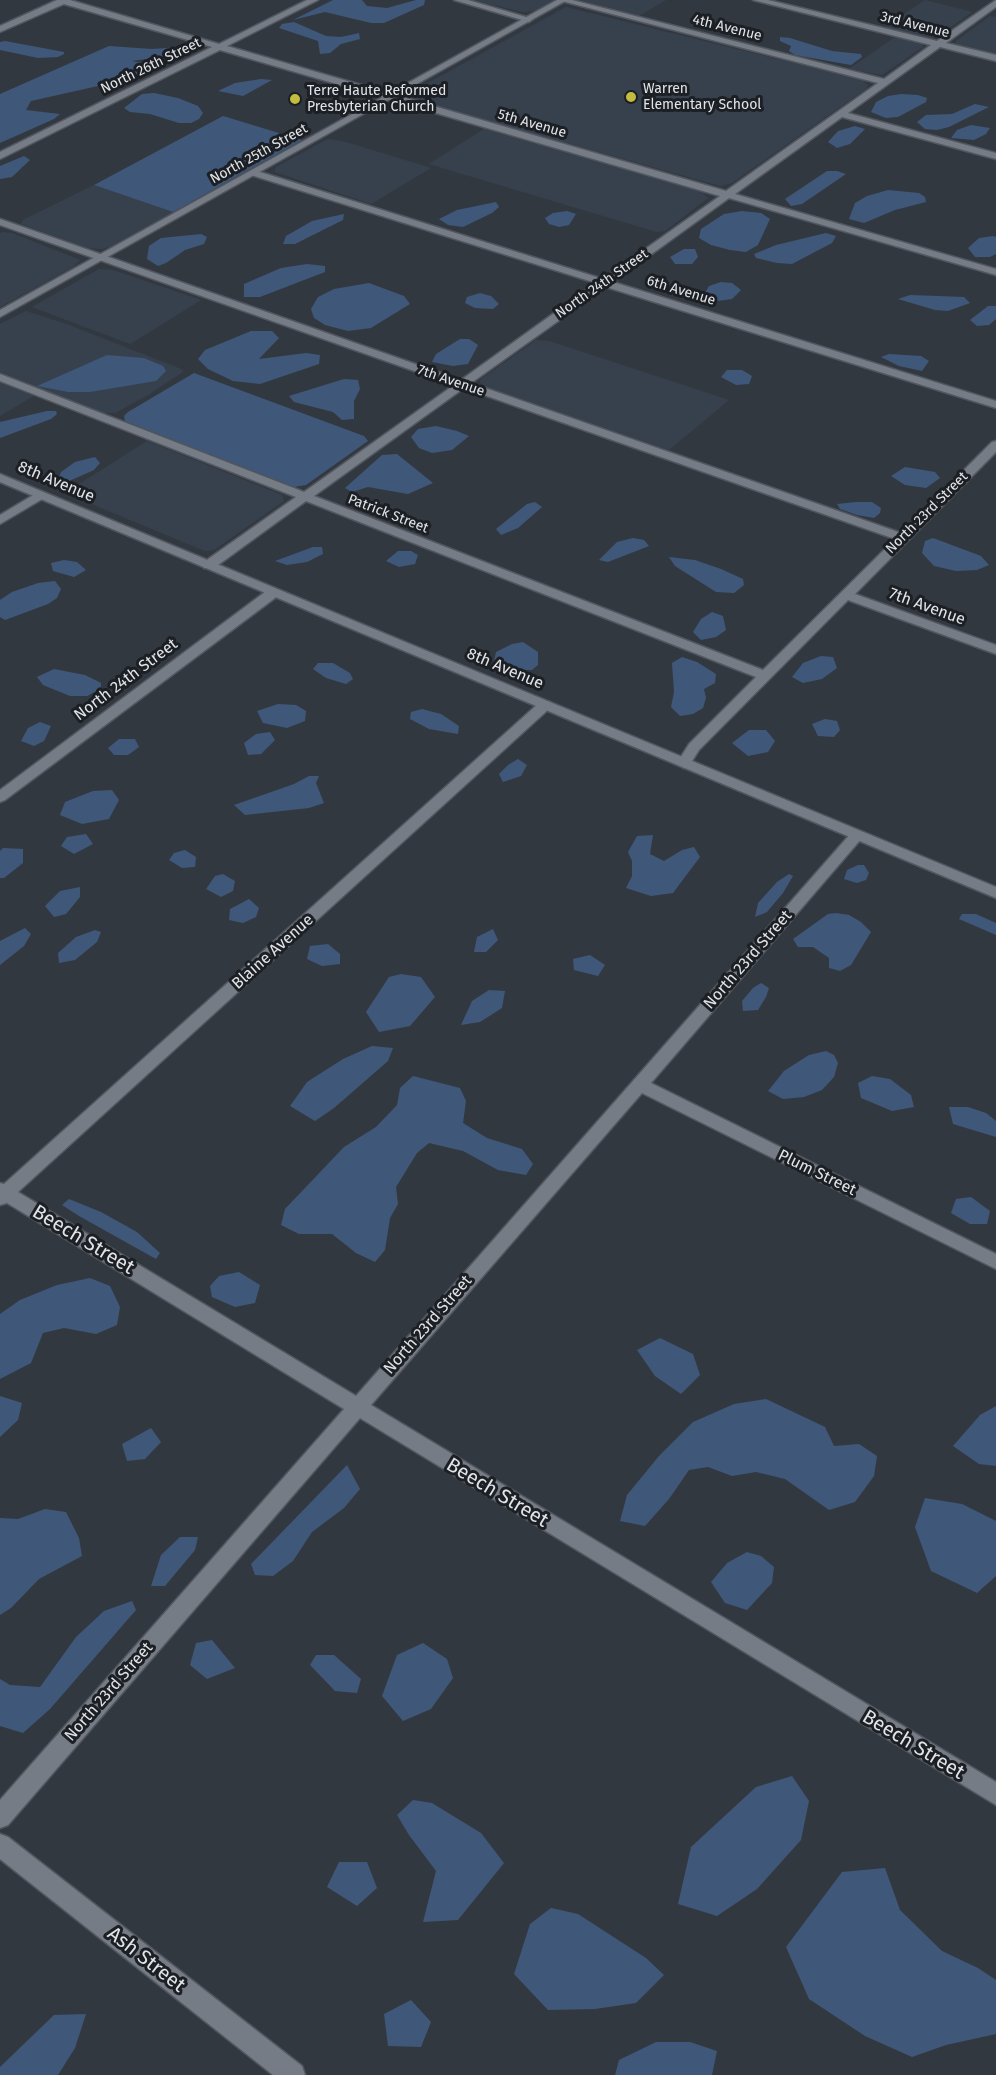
<!DOCTYPE html>
<html>
<head>
<meta charset="utf-8">
<style>
  body { margin:0 }
  canvas { display:block; background:#323840 }
</style>
</head>
<body>
<canvas width="996" height="2075"></canvas>
<script>
const c = document.querySelector('canvas').getContext('2d');
c.lineJoin = 'round';
function fillPath(path, color) { c.fillStyle = color; c.fill(path, 'evenodd'); }
const shape = rows => new Path2D(rows.map(r => 'M' + r).join(''));
function trace(path, color, width, dash) { c.strokeStyle = color; c.lineWidth = width; c.lineCap = dash ? 'butt' : 'round'; c.setLineDash(dash || []); c.stroke(path); }
function label(font, color, halo, rows, align = 'center') {
  c.font = font + ' "Fira Sans",sans-serif'; c.lineWidth = 6; c.setLineDash([]); c.textBaseline = 'middle'; c.strokeStyle = halo; c.fillStyle = color; for (const [text, x, y, turn = 0] of rows) {
    c.save(); c.translate(x, y); c.rotate((+turn || 0) * Math.PI / 180); c.textAlign = isNaN(turn) ? turn : align; if (halo) c.strokeText(text, 0, 0); c.fillText(text, 0, 0); c.restore();
  }
}
fillPath(shape([
  [473,0,556,0,538,10,523,12],
  [579,0,666,0,639,16],
  [925,0,972,12,935,38,884,28],
  [566,7,862,80,868,85,866,89,732,183,720,186,421,102,408,96,412,92],
  [990,16,996,17,996,55,956,44,956,41],
  [895,37,922,44,923,47,882,75,849,69],
  [484,129,701,192,708,198,665,231,657,232,429,164],
  [328,139,346,142,431,168,371,204,275,172,276,167],
  [94,185,173,212,112,246,102,249,88,248,21,224,23,220],
  [2,232,12,233,80,260,73,267,0,307,0,234],
  [99,269,113,270,201,300,130,344,32,307],
  [26,311,69,325,181,369,183,372,148,395,115,413,102,413,0,372,0,324],
  [536,340,549,341,729,400,669,450,481,385,480,380],
  [0,382,34,396,0,416],
  [147,441,282,495,284,501,214,550,205,551,65,493]
]), '#37414e');
fillPath(shape([
  [333,0,362,0,367,6,387,8,416,0,425,0,424,5,384,23,371,23,325,12,293,20],
  [294,22,326,36,341,37,359,33,360,39,341,44,330,53,320,54,318,41,279,28,282,24],
  [780,37,790,38,832,51,861,54,862,57,851,65,795,55,789,51,791,46,780,41],
  [5,41,64,52,64,54,58,57,38,58,0,50,0,42],
  [109,46,152,49,181,47,186,51,176,55,132,61,157,66,129,79,31,101,26,110,60,114,54,119,0,143,0,94],
  [261,79,272,80,243,96,218,91,235,83],
  [154,93,178,98,198,106,203,113,199,119,191,123,179,123,150,114,130,112,124,108,142,94],
  [901,94,918,95,927,98,926,102,898,117,886,118,871,112,876,102,888,96],
  [975,104,989,107,949,127,937,130,925,129,917,122,926,115,952,114],
  [223,116,302,140,173,212,94,185],
  [971,125,990,128,986,134,974,140,951,138,957,130],
  [855,126,865,129,850,144,837,148,828,142,838,131],
  [24,156,30,160,12,177,0,179,0,166],
  [827,171,837,171,846,174,802,204,791,206,785,199],
  [888,190,919,193,925,197,926,202,895,210,864,223,849,219,855,203,867,196],
  [496,202,499,207,492,213,463,227,448,225,439,219,457,210],
  [567,211,576,214,569,225,559,227,549,224,545,218,553,213],
  [742,211,761,213,770,219,758,245,746,252,730,250,711,245,699,238,701,229,724,214],
  [344,214,343,220,295,244,283,244,286,236,312,221],
  [826,233,836,236,832,243,792,264,777,263,756,258,754,254,776,245],
  [201,234,207,237,204,244,185,250,166,263,158,266,147,259,149,246,161,238],
  [993,236,996,237,996,254,990,257,975,257,968,248,979,238],
  [684,249,695,249,698,257,692,264,675,264,670,257],
  [307,264,325,266,325,272,260,297,244,297,244,284,281,268],
  [721,282,732,283,741,290,732,299,718,301,703,296,709,286],
  [369,283,404,296,410,304,371,328,348,331,325,325,314,318,311,309,318,297,334,289],
  [480,293,491,296,499,304,493,309,475,308,465,303,467,297],
  [910,295,964,297,970,303,948,311,935,310,898,299],
  [988,306,996,306,996,319,989,325,977,326,970,320],
  [251,331,272,331,279,338,259,359,306,353,320,355,319,364,260,384,233,381,208,369,198,359,205,350],
  [460,339,469,339,478,345,468,364,453,366,432,362,436,354],
  [889,354,921,356,929,361,922,371,899,366,881,357],
  [107,355,144,358,163,366,166,371,156,381,90,392,68,392,37,386],
  [727,370,742,370,752,376,749,384,736,385,721,377],
  [194,373,337,426,364,436,368,441,306,485,294,487,125,421,124,416,128,412],
  [344,379,358,380,360,389,354,401,354,419,342,420,333,412,294,402,289,396],
  [47,411,56,411,57,414,51,419,0,438,0,422],
  [436,426,457,431,469,436,452,450,432,453,419,448,411,437,418,429],
  [397,454,433,483,408,494,368,487,352,492,345,488,382,455],
  [95,457,100,463,94,470,67,482,58,480,61,472,75,462],
  [905,467,935,472,940,478,926,488,905,485,891,476],
  [535,502,542,507,518,528,501,535,496,529,527,504],
  [856,502,872,502,881,508,880,513,874,518,857,515,840,509,837,504],
  [633,538,644,540,649,546,608,562,599,560,617,542],
  [933,538,981,556,989,565,977,570,956,571,934,566,922,553,925,541],
  [313,547,322,547,323,554,307,562,287,565,275,561],
  [398,551,411,551,418,555,415,564,399,567,386,561],
  [669,557,695,560,721,569,743,579,744,585,734,593,716,592,675,566],
  [64,560,77,562,86,570,74,577,53,571,51,563],
  [55,581,61,589,57,598,48,604,5,620,0,617,0,600,12,592,38,583],
  [712,612,723,616,726,630,716,637,701,640,693,632,701,619],
  [523,642,538,652,538,665,532,670,513,670,494,661,496,652,512,644],
  [821,656,833,657,837,668,822,679,803,683,792,677,803,663],
  [682,657,697,662,716,674,715,683,704,689,706,698,703,708,693,714,680,716,671,707,674,692,672,663],
  [318,663,333,663,350,673,353,679,346,684,326,678,313,669],
  [54,669,85,675,101,683,101,689,87,696,70,696,43,685,37,677],
  [278,704,296,705,306,711,305,721,287,728,263,723,257,711],
  [422,709,441,714,459,726,458,734,429,729,410,719,411,712],
  [825,719,837,721,840,730,834,737,818,736,812,724],
  [40,722,51,726,44,741,34,746,21,741,28,728],
  [749,730,766,730,775,741,768,752,748,756,732,743],
  [270,732,275,740,261,754,248,755,244,743,256,734],
  [119,739,135,739,139,747,128,755,114,755,108,748],
  [518,759,527,765,521,776,503,782,499,774,508,765],
  [309,776,319,776,316,783,324,803,309,808,245,815,234,805,294,784],
  [112,790,119,800,109,819,82,824,60,815,65,802,93,791],
  [86,834,93,844,74,854,61,846,67,837],
  [653,835,650,854,664,861,682,850,694,847,700,857,673,893,651,896,626,888,632,876,632,861,628,852,637,836],
  [3,848,23,849,23,863,4,878,0,878,0,851],
  [185,850,196,857,195,867,182,868,169,860,174,853],
  [858,865,864,865,869,873,866,880,857,883,844,879,847,870],
  [223,874,235,881,233,891,221,897,206,889,215,876],
  [789,874,793,876,783,893,767,912,755,917,758,903,777,882],
  [80,887,80,897,66,914,54,917,45,906,60,891],
  [249,899,259,908,256,917,243,923,229,920,230,909],
  [836,913,849,915,861,922,871,932,851,965,840,971,829,968,829,958,813,947,798,947,793,939,828,914],
  [962,914,976,914,996,923,996,935,959,919],
  [25,928,31,934,24,946,0,965,0,941],
  [493,929,498,940,486,952,474,952,477,937],
  [95,930,101,932,97,942,75,960,59,963,58,953,76,937],
  [328,944,340,954,340,964,322,966,307,959,310,946],
  [590,955,605,965,598,976,574,970,573,959],
  [401,974,421,977,435,997,410,1026,379,1032,366,1012,389,977],
  [761,983,769,988,766,997,758,1010,743,1011,742,1001,753,988],
  [489,990,505,991,502,1008,480,1022,461,1025,472,1001],
  [372,1046,393,1048,388,1061,334,1108,315,1121,290,1106,307,1082,343,1059],
  [826,1051,834,1055,838,1063,834,1077,822,1090,804,1097,783,1099,768,1091,784,1071,809,1055],
  [413,1076,460,1088,466,1101,463,1123,487,1138,522,1149,533,1164,526,1175,498,1170,463,1151,429,1143,417,1153,396,1187,398,1204,390,1218,385,1250,375,1262,356,1253,332,1234,299,1234,281,1225,285,1209,344,1147,376,1127,397,1105,400,1088],
  [872,1076,890,1079,911,1095,914,1107,892,1111,861,1098,858,1083],
  [949,1107,968,1107,986,1113,996,1121,996,1137,953,1124],
  [971,1197,990,1211,987,1224,970,1224,951,1213,956,1199],
  [69,1199,101,1212,137,1232,160,1253,156,1259,79,1216,62,1205],
  [239,1272,260,1285,255,1303,235,1307,212,1297,210,1286,219,1276],
  [90,1278,110,1286,120,1307,117,1325,96,1334,64,1328,43,1333,31,1363,0,1379,0,1314,20,1300,57,1285],
  [660,1338,693,1354,700,1375,681,1394,655,1376,637,1350],
  [0,1396,22,1403,18,1420,0,1437],
  [766,1399,825,1427,834,1446,859,1444,877,1456,874,1476,855,1502,829,1510,785,1479,756,1472,732,1476,708,1467,689,1470,669,1499,645,1526,620,1521,627,1495,659,1456,693,1422,734,1404],
  [996,1406,996,1466,979,1464,953,1446,980,1415],
  [151,1428,161,1442,145,1459,127,1461,122,1444],
  [347,1465,360,1489,344,1508,312,1532,293,1561,273,1576,255,1575,251,1564],
  [925,1498,962,1504,996,1521,996,1576,977,1593,931,1571,915,1527],
  [45,1509,66,1512,79,1538,82,1556,39,1579,11,1608,0,1615,0,1518,18,1519],
  [180,1537,198,1537,195,1550,165,1586,151,1586,161,1555],
  [747,1552,761,1556,774,1567,772,1583,747,1610,725,1603,711,1582,727,1563],
  [132,1601,136,1610,50,1709,23,1733,0,1726,0,1679,10,1685,40,1687,76,1637,104,1611],
  [212,1640,235,1668,207,1679,190,1665,196,1643],
  [423,1643,447,1659,453,1678,431,1709,403,1721,382,1696,397,1655],
  [316,1655,334,1655,361,1679,357,1693,335,1691,310,1665],
  [792,1776,809,1801,801,1840,757,1889,717,1916,678,1904,691,1847,756,1787],
  [413,1800,432,1803,481,1833,504,1863,458,1920,423,1922,436,1871,409,1835,397,1815],
  [339,1862,367,1862,377,1888,357,1906,327,1887],
  [885,1868,900,1910,942,1951,978,1968,996,1980,996,2034,946,2045,912,2057,865,2036,809,1999,786,1947,842,1872],
  [551,1908,578,1914,646,1958,664,1975,636,2003,595,2009,548,2010,514,1974,530,1924],
  [411,2000,431,2022,421,2047,388,2046,384,2014],
  [86,2014,75,2048,58,2075,0,2075,0,2067,54,2015],
  [656,2042,690,2042,717,2051,712,2075,615,2075,619,2060]
]), '#3f5779');
const minor = shape([
  [57,0,70,0,219,44,307,0,318,0,227,46,726,191,878,83,558,0,572,0,884,79,931,45,753,0,768,0,937,41,996,0,996,7,946,43,996,55,996,61,940,47,848,113,996,153,996,159,842,117,735,194,996,269,996,275,729,198,613,282,996,401,996,408,606,287,471,383,901,533,992,442,996,441,996,452,855,594,996,645,996,654,848,600,699,750,689,766,684,768,677,763,689,744,756,677,306,501,214,568,204,568,203,565,204,562,296,497,0,381,0,374,304,492,454,385,0,225,0,219,461,380,596,283,251,175,251,171,257,171,603,279,720,196,220,50,0,159,0,152,212,47,64,4,0,32,0,26,57,0],
  [464,388,895,539,763,670,314,496,464,388],
  [454,0,468,0,533,19,529,22,454,0],
  [40,491,46,495,44,498,0,524,0,515,40,491],
  [274,588,281,592,279,595,5,800,0,802,0,790,269,589,274,588],
  [545,701,550,702,552,705,550,708,18,1192,356,1396,852,832,862,832,864,835,862,838,651,1083,996,1254,996,1269,642,1093,371,1405,996,1782,996,1805,360,1418,8,1825,0,1828,0,1800,344,1409,7,1203,0,1205,0,1183,4,1184,540,702,545,701],
  [0,1834,8,1837,302,2066,305,2075,273,2075,0,1859,0,1834]
]);
const tertiary = shape([
  [557,0,567,0,0,317,0,310,557,0],
  [0,474,996,887,996,898,0,482,0,474]
]);
trace(minor, '#52565e', 3);
trace(tertiary, '#52565e', 3);
fillPath(minor, '#757c85');
fillPath(tertiary, '#757c85');
for (const [x, y, r, color] of [
  [631,97,6,"#c3bd3f"],
  [295,99,6,"#c3bd3f"]
]) { const dot = new Path2D(); dot.arc(x, y, r, 0, 2 * Math.PI); c.fillStyle = color; c.fill(dot); trace(dot, '#1c1f23', 2); }
label('14px', '#e1e5ea', '#1c1f23', [
  ["3rd Avenue",915,25,14],
  ["4th Avenue",727,28,14],
  ["North 26th Street",151,66,-26],
  ["5th Avenue",532,124,16],
  ["North 25th Street",259,154,-29],
  ["North 24th Street",602,284,-35],
  ["6th Avenue",681,291,17],
  ["7th Avenue",451,381,19],
  ["North 23rd Street",927,513,-45],
  ["Patrick Street",388,514,21]
]);
label('14px', '#e1e5ea', '#1c1f23', [
  ["Warren",643,89],
  ["Elementary School",643,105],
  ["Terre Haute Reformed",307,91],
  ["Presbyterian Church",307,107]
], 'left');
label('16px', '#e1e5ea', '#1c1f23', [
  ["8th Avenue",56,482,23],
  ["7th Avenue",927,607,20],
  ["8th Avenue",505,669,23],
  ["North 24th Street",126,680,-37],
  ["Blaine Avenue",273,952,-42],
  ["North 23rd Street",748,960,-49],
  ["Plum Street",817,1173,26],
  ["North 23rd Street",428,1325,-49],
  ["North 23rd Street",109,1692,-49]
]);
label('20px', '#e1e5ea', '#1c1f23', [
  ["Beech Street",83,1240,31],
  ["Beech Street",497,1493,31],
  ["Beech Street",913,1745,31],
  ["Ash Street",146,1960,38]
]);
</script>
</body>
</html>
